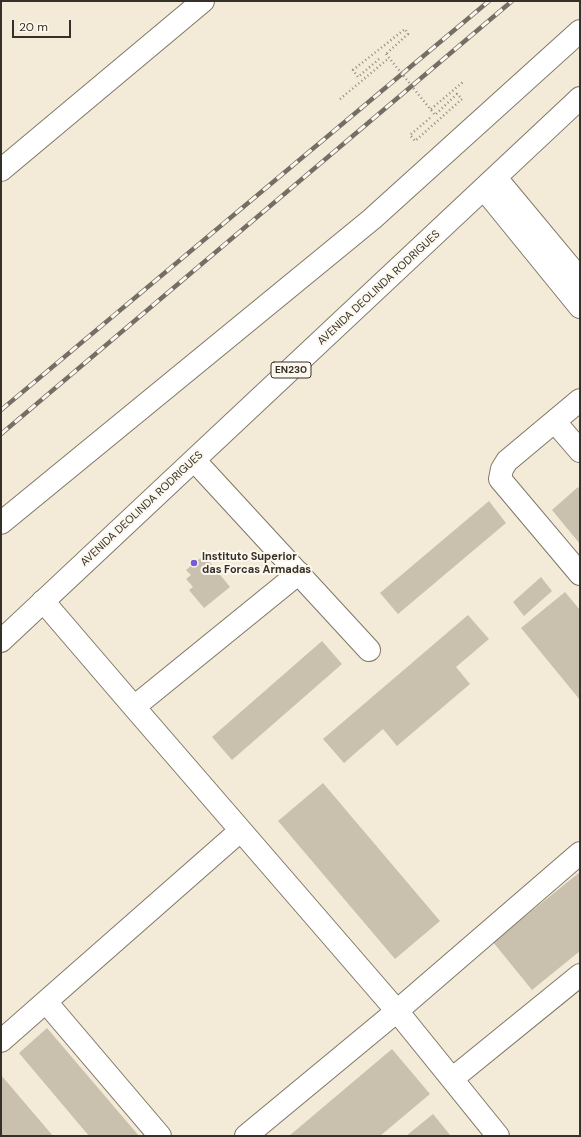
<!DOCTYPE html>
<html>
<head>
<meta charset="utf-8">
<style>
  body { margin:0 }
  #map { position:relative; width:581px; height:1137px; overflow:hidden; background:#f4ead8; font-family:"DM Sans",sans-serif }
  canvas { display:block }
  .frame { position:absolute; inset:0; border:2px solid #35312a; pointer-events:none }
  .scale { position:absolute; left:12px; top:20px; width:59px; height:18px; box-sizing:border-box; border:2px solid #35312a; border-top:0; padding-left:5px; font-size:12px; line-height:14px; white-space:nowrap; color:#35312a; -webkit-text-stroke:3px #fdf8ed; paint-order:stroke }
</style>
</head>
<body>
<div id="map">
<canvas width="581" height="1137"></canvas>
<div class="frame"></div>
<div class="scale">20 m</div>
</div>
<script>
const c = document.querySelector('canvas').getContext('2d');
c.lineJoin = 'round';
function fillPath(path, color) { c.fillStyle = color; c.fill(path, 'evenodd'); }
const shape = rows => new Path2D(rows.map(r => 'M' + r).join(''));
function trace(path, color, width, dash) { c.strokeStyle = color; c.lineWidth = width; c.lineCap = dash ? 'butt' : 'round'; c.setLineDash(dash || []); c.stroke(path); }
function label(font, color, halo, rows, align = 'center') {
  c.font = font + ' "DM Sans",sans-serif'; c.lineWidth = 4; c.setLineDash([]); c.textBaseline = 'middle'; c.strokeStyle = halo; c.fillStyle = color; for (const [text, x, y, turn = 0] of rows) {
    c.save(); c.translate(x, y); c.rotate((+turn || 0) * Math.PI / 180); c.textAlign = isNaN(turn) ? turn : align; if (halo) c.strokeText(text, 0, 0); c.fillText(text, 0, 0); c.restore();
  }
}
fillPath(shape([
  [578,487,580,490,580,544,552,510],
  [489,501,506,523,398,614,380,593],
  [204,555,230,587,204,608,189,590,193,587,186,579,191,575,186,570],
  [541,577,552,591,524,616,513,602],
  [565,592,580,610,580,700,521,628],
  [468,615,489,639,456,667,470,684,397,746,383,729,344,763,323,739],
  [322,641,342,664,232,760,212,737],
  [323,783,440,921,395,959,278,821],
  [580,872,580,951,532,990,493,942],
  [47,1028,139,1136,89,1136,19,1053],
  [392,1049,430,1094,380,1136,289,1136],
  [1,1075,53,1136,1,1136],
  [433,1114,451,1136,406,1136]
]), '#c9c0ae');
const minor = shape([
  [1,170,203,1],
  [496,178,580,279],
  [484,189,580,307],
  [580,400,507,461,502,469,500,479,580,574],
  [555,422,580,451],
  [195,461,369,650],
  [299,573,134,707,397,1011,498,1136],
  [43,601,134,707],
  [46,1002,160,1136],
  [1,1041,240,831],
  [452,1079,580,975],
  [246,1136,397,1011,580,853]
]);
const highway = shape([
  [1,523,372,219,580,31],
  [1,641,580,98]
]);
trace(minor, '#7f7767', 24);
trace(highway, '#7f7767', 24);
trace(shape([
  [379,59,358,77,353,70,405,29,408,34,386,54],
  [340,99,389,58],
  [431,109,463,82],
  [430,118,410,135,415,141,462,99,457,94,435,115]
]), '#90897d', 2.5, [1, 3]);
trace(minor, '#fff', 22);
trace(highway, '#fff', 22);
const rail = shape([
  [1,410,489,1],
  [1,434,512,1]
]);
trace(rail, '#746e64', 4.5);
trace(rail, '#fdf8ed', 3, [9]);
trace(shape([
  [386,54,435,115]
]), '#90897d', 2.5, [1, 3]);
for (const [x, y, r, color] of [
  [194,563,4,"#755bd5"]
]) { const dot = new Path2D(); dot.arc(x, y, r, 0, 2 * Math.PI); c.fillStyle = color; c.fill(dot); trace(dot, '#fdf8ed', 1.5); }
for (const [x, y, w] of [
  [291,370,40]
]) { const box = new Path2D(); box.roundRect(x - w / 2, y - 8, w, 16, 3); c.fillStyle = '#fdf8ed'; c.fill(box); trace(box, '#35312a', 1); }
label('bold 10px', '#35312a', null, [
  ["EN230",291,370]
]);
label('11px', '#35312a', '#fdf8ed', [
  ["AVENIDA DEOLINDA RODRIGUES",379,288,-43],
  ["AVENIDA DEOLINDA RODRIGUES",142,509,-43]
]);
label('bold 11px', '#35312a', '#fdf8ed', [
  ["Instituto Superior",202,557],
  ["das Forcas Armadas",202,570]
], 'left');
</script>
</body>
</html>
